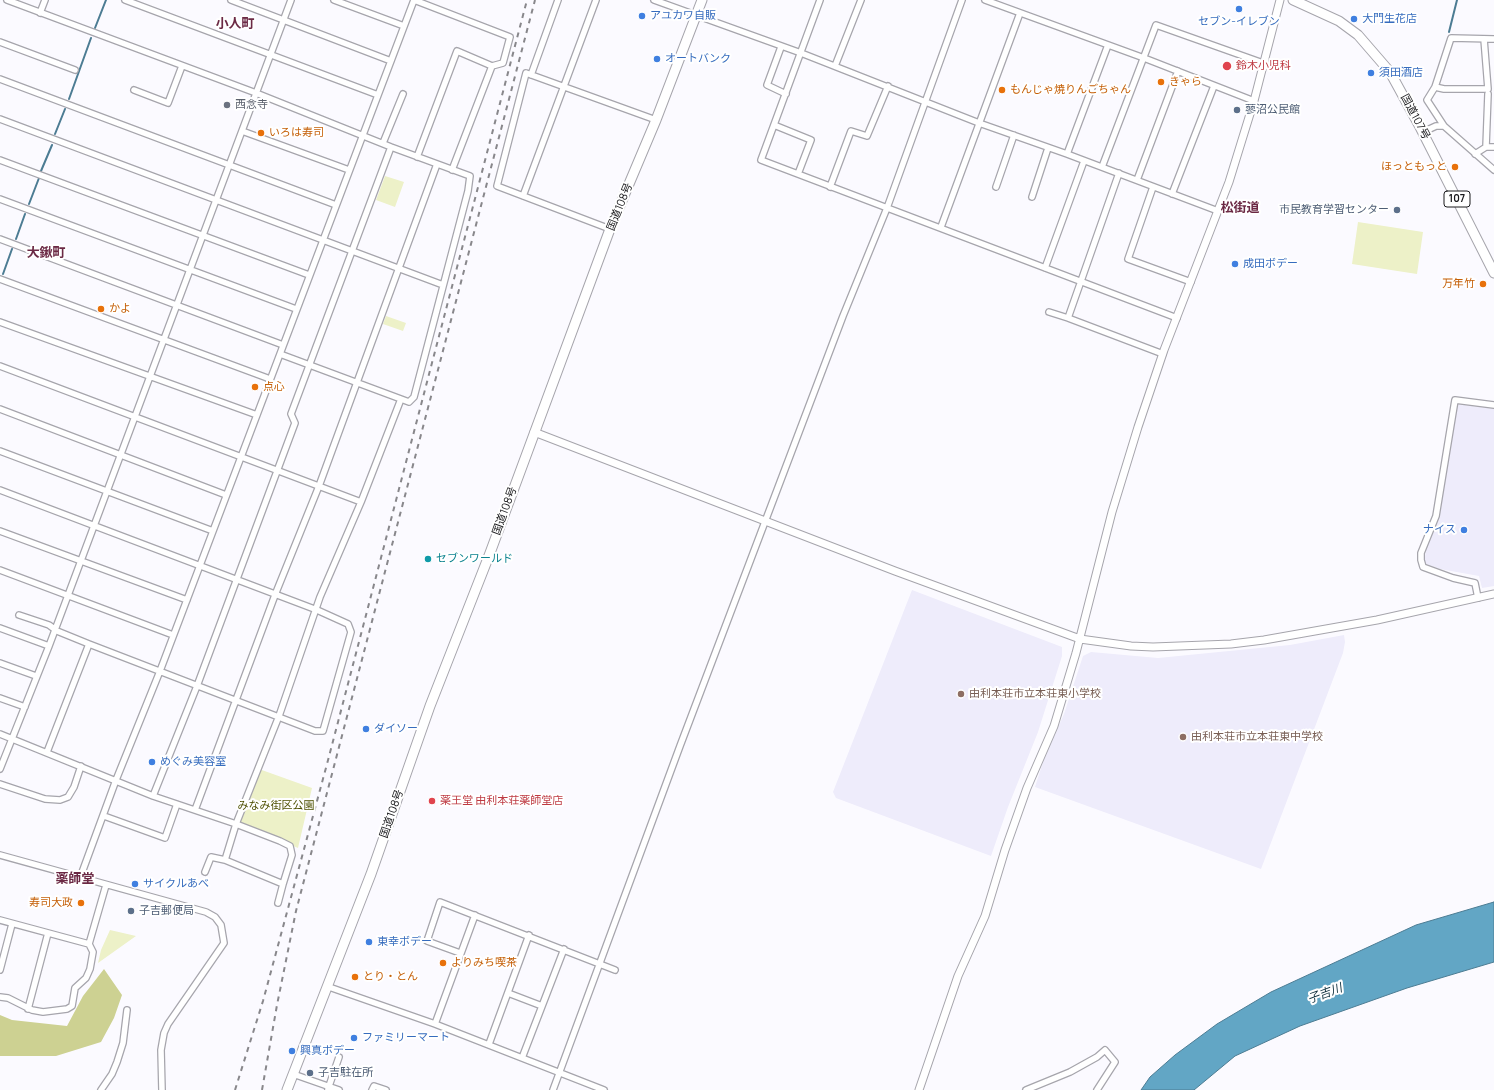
<!DOCTYPE html>
<html>
<head>
<meta charset="utf-8">
<style>
  body { margin:0 }
  canvas { display:block; background:#fbfaff }
</style>
</head>
<body>
<canvas width="1494" height="1090"></canvas>
<script>
const c = document.querySelector('canvas').getContext('2d');
c.lineJoin = 'round';
function fillPath(path, color) { c.fillStyle = color; c.fill(path, 'evenodd'); }
const shape = rows => new Path2D(rows.map(r => 'M' + r).join(''));
function trace(path, color, width, dash) { c.strokeStyle = color; c.lineWidth = width; c.lineCap = dash ? 'butt' : 'round'; c.setLineDash(dash || []); c.stroke(path); }
function label(font, color, halo, rows, align = 'center') {
  c.font = font + ' Manrope,"Noto Sans JP",sans-serif'; c.lineWidth = 4; c.setLineDash([]); c.textBaseline = 'middle'; c.strokeStyle = halo; c.fillStyle = color; for (const [text, x, y, turn = 0] of rows) {
    c.save(); c.translate(x, y); c.rotate((+turn || 0) * Math.PI / 180); c.textAlign = isNaN(turn) ? turn : align; if (halo) c.strokeText(text, 0, 0); c.fillText(text, 0, 0); c.restore();
  }
}
fillPath(shape([
  [1457,404,1494,409,1494,586,1482,588,1479,576,1440,569,1424,563,1427,544,1436,522],
  [912,590,1062,647,1062,656,1038,732,1008,807,991,856,836,798,833,792],
  [1344,635,1345,642,1343,653,1261,869,1035,787,1044,759,1064,714,1083,656,1091,652,1158,658,1290,645]
]), '#eeecfb');
fillPath(shape([
  [385,176,404,182,395,207,376,200],
  [1358,222,1423,232,1417,274,1352,264],
  [386,316,406,323,403,331,383,324],
  [259,769,312,788,298,848,239,823],
  [110,930,136,936,98,963,101,950]
]), '#edf1c8');
fillPath(shape([
  [104,969,122,995,114,1018,101,1042,56,1056,0,1056,0,1015,12,1020,67,1026,83,996]
]), '#cdd192');
const water = shape([
  [1494,902,1494,962,1407,988,1300,1026,1235,1056,1194,1090,1141,1090,1150,1077,1175,1055,1217,1024,1271,992,1416,925,1494,902]
]);
fillPath(water, '#62a6c5');
trace(water, '#4c7c93', 1);
trace(shape([
  [95,28,106,0],
  [1449,32,1457,0],
  [69,99,91,38],
  [55,134,65,109],
  [41,171,52,145],
  [29,204,39,178],
  [16,239,25,214],
  [3,274,12,249]
]), '#4c7c93', 2);
const minor = shape([
  [7,0,256,93,391,147,470,176,468,191,414,397,409,402,280,354],
  [125,0,378,95],
  [231,0,391,61],
  [334,0,404,26],
  [414,0,510,37,503,63,492,66,452,170],
  [654,0,801,53,979,123,1067,154,1218,211],
  [820,0,761,160,1177,318],
  [985,0,1144,58,1254,101],
  [40,13,45,0],
  [0,42,75,70],
  [781,47,767,85,786,94],
  [835,66,861,0],
  [531,75,558,0],
  [0,79,336,205],
  [1435,87,1444,89,1488,89,1484,39],
  [134,90,168,103,182,66],
  [0,119,443,285],
  [774,125,811,140,798,174],
  [1444,126,1427,100,1435,87,1451,38,1494,39],
  [242,131,349,170],
  [1423,132,1436,126,1444,126,1494,170],
  [383,143,403,94],
  [1486,147,1488,94],
  [1067,154,1108,45],
  [1475,154,1486,147,1494,147],
  [417,157,457,51,492,66],
  [0,160,309,275],
  [1102,167,1156,25,1263,63],
  [1119,173,1068,318,1163,354],
  [1137,180,1178,71],
  [830,187,851,131,867,136,888,86],
  [996,187,1014,135],
  [1153,187,1128,259,1191,282],
  [1172,194,1214,86],
  [523,196,596,0],
  [1032,197,1048,148],
  [0,199,296,309],
  [941,227,1020,13],
  [610,229,497,186,526,73,656,120],
  [0,239,283,345],
  [1045,268,1084,161],
  [0,279,270,379],
  [1049,312,1068,318],
  [0,322,257,415],
  [0,366,361,502],
  [0,409,226,495],
  [0,451,213,531],
  [0,490,317,610,348,624,351,632,323,731,315,731,89,644,57,631,49,625,19,615],
  [0,531,187,600],
  [0,570,173,635],
  [1478,598,1475,583,1453,578,1423,567,1421,560,1421,553,1436,516,1455,400,1494,405],
  [0,628,49,646],
  [0,663,36,676],
  [0,698,25,707],
  [0,734,153,796,236,824,280,841,290,846,292,855,283,884,225,860,236,824,279,716,320,597,361,502,401,399],
  [47,752,89,644],
  [0,769,49,646,291,0],
  [0,784,45,799,60,800,68,797,74,787,81,766],
  [153,796,197,686,295,423,291,414,391,147],
  [195,810,275,595,319,486,437,164],
  [104,816,165,838,177,804],
  [0,855,206,912,215,917,221,925,224,943,168,1024,164,1033,161,1050,162,1090],
  [205,872,211,857,225,860],
  [80,878,116,780,160,671,414,0],
  [278,903,283,884],
  [0,920,89,944,106,885],
  [460,953,427,941,440,902,615,970],
  [0,970,12,924],
  [329,987,435,1024,604,1090],
  [508,993,542,1006],
  [0,997,8,998,32,1010,43,1012,67,1009,72,1006,75,988,86,978,90,969,93,952,89,944],
  [28,1009,48,933],
  [435,1024,475,915],
  [489,1044,529,935],
  [522,1058,564,949],
  [293,1074,339,1090],
  [328,1089,339,1057],
  [101,1090,112,1074,117,1062,123,1043,127,1010],
  [372,1090,374,1086,386,1090],
  [553,1090,680,746,843,316,887,208,962,0],
  [1026,1090,1070,1072,1097,1057,1105,1050,1115,1062,1097,1090]
]);
const tertiary = shape([
  [534,432,895,571,1080,639,1131,646,1153,647,1231,644,1264,640,1377,620,1494,594],
  [919,1090,958,976,985,916,1005,850,1027,788,1054,726,1076,653,1112,512,1138,427,1164,350,1229,182,1254,101,1280,0]
]);
const trunk = shape([
  [1293,0,1339,21,1358,35,1390,72,1419,125,1494,273],
  [287,1090,371,874,430,706,490,553,610,229,656,120,702,0]
]);
trace(minor, '#a6a5ac', 8);
trace(tertiary, '#a6a5ac', 9);
trace(trunk, '#a6a5ac', 11);
trace(minor, '#fff', 5.5);
trace(tertiary, '#fff', 7);
trace(trunk, '#fff', 9);
trace(shape([
  [235,1090,263,1001,327,764,527,0],
  [262,1090,277,1005,296,911,535,0]
]), '#88878b', 2, [5, 5]);
for (const [x, y, r, color] of [
  [1239,9,4,"#3f7fe0"],
  [642,16,4,"#3f7fe0"],
  [1354,19,4,"#3f7fe0"],
  [657,59,4,"#3f7fe0"],
  [1227,66,5,"#e0444e"],
  [1371,73,4,"#3f7fe0"],
  [1161,82,4,"#e8710a"],
  [1002,90,4,"#e8710a"],
  [227,105,4,"#6b7280"],
  [1237,110,4,"#5c6f8a"],
  [261,133,4,"#e8710a"],
  [1455,167,4,"#e8710a"],
  [1397,210,4,"#5c6f8a"],
  [1235,264,4,"#3f7fe0"],
  [1483,284,4,"#e8710a"],
  [101,309,4,"#e8710a"],
  [255,387,4,"#e8710a"],
  [1464,530,4,"#3f7fe0"],
  [428,559,4,"#0f9aa8"],
  [961,694,4,"#8d6e63"],
  [366,729,4,"#3f7fe0"],
  [1183,737,4,"#8d6e63"],
  [152,762,4,"#3f7fe0"],
  [432,801,4,"#e0444e"],
  [135,884,4,"#3f7fe0"],
  [81,903,4,"#e8710a"],
  [131,911,4,"#5c6f8a"],
  [369,942,4,"#3f7fe0"],
  [443,963,4,"#e8710a"],
  [355,977,4,"#e8710a"],
  [354,1038,4,"#3f7fe0"],
  [292,1051,4,"#3f7fe0"],
  [310,1073,4,"#5c6f8a"]
]) { const dot = new Path2D(); dot.arc(x, y, r, 0, 2 * Math.PI); c.fillStyle = color; c.fill(dot); trace(dot, '#fff', 1.5); }
for (const [x, y, w] of [
  [1457,199,26]
]) { const box = new Path2D(); box.roundRect(x - w / 2, y - 8, w, 16, 3); c.fillStyle = '#fff'; c.fill(box); trace(box, '#1a1a1d', 1); }
label('bold 10px', '#1a1a1d', null, [
  ["107",1457,199]
]);
label('11px', '#366cbe', '#fff', [
  ["アユカワ自販",650,16],
  ["大門生花店",1362,19],
  ["セブン-イレブン",1239,22,"center"],
  ["オートバンク",665,59],
  ["須田酒店",1379,73],
  ["成田ボデー",1243,264],
  ["ナイス",1456,530,"right"],
  ["ダイソー",374,729],
  ["めぐみ美容室",160,762],
  ["サイクルあべ",143,884],
  ["東幸ボデー",377,942],
  ["ファミリーマート",362,1038],
  ["興真ボデー",300,1051]
], 'left');
label('11px', '#be3a42', '#fff', [
  ["鈴木小児科",1236,66],
  ["薬王堂 由利本荘薬師堂店",440,801]
], 'left');
label('11px', '#c56008', '#fff', [
  ["きゃら",1169,82],
  ["もんじゃ焼りんごちゃん",1010,90],
  ["いろは寿司",269,133],
  ["ほっともっと",1447,167,"right"],
  ["万年竹",1475,284,"right"],
  ["かよ",109,309],
  ["点心",263,387],
  ["寿司大政",73,903,"right"],
  ["よりみち喫茶",451,963],
  ["とり・とん",363,977]
], 'left');
label('11px', '#5b616d', '#fff', [
  ["西念寺",235,105]
], 'left');
label('11px', '#4e5e75', '#fff', [
  ["蓼沼公民館",1245,110],
  ["市民教育学習センター",1389,210,"right"],
  ["子吉郵便局",139,911],
  ["子吉駐在所",318,1073]
], 'left');
label('11px', '#1a1a1d', '#fff', [
  ["国道107号",1415,117,62],
  ["国道108号",620,207,-68],
  ["国道108号",505,511,-70],
  ["国道108号",392,814,-71]
]);
label('11px', '#0d838f', '#fff', [
  ["セブンワールド",436,559]
], 'left');
label('11px', '#785e54', '#fff', [
  ["由利本荘市立本荘東小学校",969,694],
  ["由利本荘市立本荘東中学校",1191,737]
], 'left');
label('11px', '#4d4f01', '#fff', [
  ["みなみ街区公園",276,806]
]);
label('italic 12px', '#0e2f3d', '#fff', [
  ["子吉川",1325,994,-20]
]);
label('bold 13px', '#6b2944', '#fff', [
  ["小人町",235,24],
  ["松街道",1240,208],
  ["大鍬町",46,253],
  ["薬師堂",75,879]
]);
</script>
</body>
</html>
